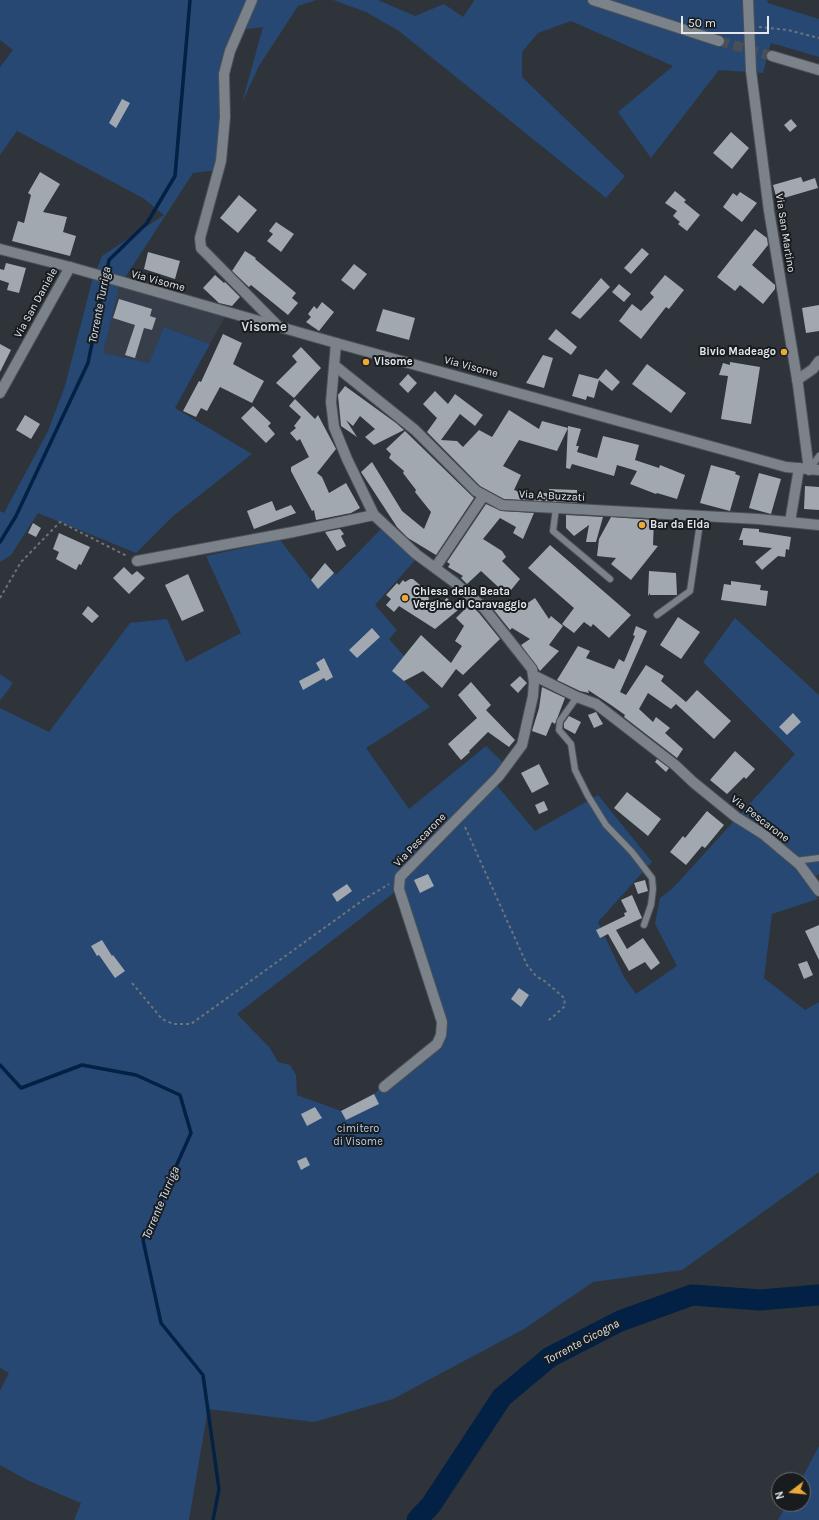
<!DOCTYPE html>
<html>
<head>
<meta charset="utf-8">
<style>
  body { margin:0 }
  #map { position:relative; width:819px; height:1520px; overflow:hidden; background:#2f343b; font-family:Karla,sans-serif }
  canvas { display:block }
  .north { position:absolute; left:771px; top:1472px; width:40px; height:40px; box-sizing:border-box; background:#191c1f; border:1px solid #6a6d71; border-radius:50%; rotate:254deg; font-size:11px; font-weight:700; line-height:16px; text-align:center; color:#e4e7ec }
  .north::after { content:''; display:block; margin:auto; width:14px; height:18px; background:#eda83b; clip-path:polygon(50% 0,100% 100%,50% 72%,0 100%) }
  .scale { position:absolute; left:681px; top:16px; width:88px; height:18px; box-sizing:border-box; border:2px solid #e4e7ec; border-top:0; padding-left:5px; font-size:12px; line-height:14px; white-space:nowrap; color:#e4e7ec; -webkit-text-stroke:3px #191c1f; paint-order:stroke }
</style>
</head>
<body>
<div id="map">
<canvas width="819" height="1520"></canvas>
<div class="north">N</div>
<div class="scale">50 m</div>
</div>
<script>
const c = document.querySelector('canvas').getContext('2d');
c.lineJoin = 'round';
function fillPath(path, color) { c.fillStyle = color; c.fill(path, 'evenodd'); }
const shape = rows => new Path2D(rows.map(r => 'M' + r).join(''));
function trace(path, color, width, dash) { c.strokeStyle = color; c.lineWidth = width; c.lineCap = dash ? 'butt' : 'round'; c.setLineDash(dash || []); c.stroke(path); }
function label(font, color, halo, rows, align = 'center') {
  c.font = font + ' Karla,sans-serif'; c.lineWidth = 4; c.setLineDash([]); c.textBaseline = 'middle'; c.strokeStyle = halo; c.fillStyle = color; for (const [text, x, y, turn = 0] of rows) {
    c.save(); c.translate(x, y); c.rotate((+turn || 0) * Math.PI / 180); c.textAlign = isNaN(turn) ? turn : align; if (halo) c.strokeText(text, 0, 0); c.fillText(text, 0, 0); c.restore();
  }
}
fillPath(shape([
  [119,287,226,315,210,344,164,327,150,363,102,353]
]), '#363e4a');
fillPath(shape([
  [0,0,316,0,298,6,259,66,242,103,263,27,239,30,230,51,219,170,193,173,119,287,103,353,149,363,164,327,210,344,175,408,252,454,172,517,136,553,38,513,11,555,0,562,0,511,4,513,48,431,65,386,92,281,102,256,164,215,143,198,17,131,0,155,0,67,13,50,0,40],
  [333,0,378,0,415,16,444,4,463,17,474,1,473,0,767,0,768,3,819,19,819,57,771,43,763,73,719,70,651,158,618,112,673,66,571,21,538,33,522,52,522,77,625,176,606,198,399,31,366,12],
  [383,527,418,557,375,605,397,630,389,639,404,656,404,681,430,707,366,748,409,809,486,746,510,769,495,783,535,831,598,795,652,862,598,922,624,977,636,994,677,966,655,924,660,898,673,888,795,754,703,662,735,618,819,695,819,874,807,883,818,899,772,914,764,978,805,1010,819,1002,819,1172,682,1270,593,1282,524,1329,393,1399,314,1422,208,1409,189,1520,74,1520,81,1503,27,1480,0,1465,0,1391,9,1373,0,1368,0,708,49,732,130,623,167,619,186,662,241,633,206,556,280,540,311,580,325,563,336,575],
  [399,889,441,1035,374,1094,341,1111,297,1095,296,1075,290,1065,278,1062,270,1048,237,1014],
  [0,674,13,683,0,701],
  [819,1446,819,1520,778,1520,787,1504,803,1504,803,1480,801,1480]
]), '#264872');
trace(shape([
  [0,542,16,516,88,363,109,260,147,223,175,176,190,0],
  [0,1065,21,1088,82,1065,136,1075,180,1095,191,1133,143,1240,161,1323,203,1375,219,1489,213,1520]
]), '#022144', 3.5);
trace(shape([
  [417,1520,431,1505,502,1397,550,1357,620,1321,692,1295,760,1300,819,1295]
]), '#022144', 21);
fillPath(shape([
  [122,99,130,103,116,128,109,123],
  [791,119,797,126,790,132,784,125],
  [731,132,749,148,732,169,713,153],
  [40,172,60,184,43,212,67,217,63,232,76,236,70,256,12,241,18,221,24,223,31,195,28,193],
  [801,177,803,182,815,178,818,188,777,200,773,185],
  [675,191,686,200,684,202,700,215,687,231,678,224,680,222,673,216,677,211,665,203],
  [740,192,757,203,742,222,723,207,733,193,737,196],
  [239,195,257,210,238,233,220,218],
  [276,222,294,234,281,252,267,241,273,234,269,231],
  [755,229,767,238,768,245,752,265,775,285,775,289,763,304,740,285,735,291,717,277],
  [642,248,649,254,631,274,624,268],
  [245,251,256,258,255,259,296,293,292,298,298,303,288,315,251,285,249,287,232,271],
  [148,252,180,261,175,279,144,269],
  [6,263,26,268,19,293,7,290,9,283,0,280,0,269,4,270],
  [354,264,367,274,354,290,341,280],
  [215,275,224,283,225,282,240,297,232,306,219,303,203,288],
  [665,275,684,290,669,309,666,307,641,339,619,321,632,304,641,311,654,297,650,293],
  [601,278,610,287,580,319,571,313],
  [619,284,631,294,624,302,612,292],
  [119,299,152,309,150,316,156,318,152,330,144,328,135,358,125,355,135,325,113,318],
  [322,302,334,312,319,331,306,322,311,317,308,314,314,306,317,309],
  [819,305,819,331,806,333,802,308],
  [383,309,415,318,409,340,376,331],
  [556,329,577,347,571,355,548,339],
  [223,334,242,343,233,364,264,381,252,403,220,387,207,411,201,408,196,417,183,411,199,381,201,382],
  [0,344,11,350,0,372],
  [301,347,321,368,294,398,276,383,297,362,292,356],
  [543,355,553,358,544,388,526,383],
  [730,362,760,367,751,424,721,419,728,376,719,375,723,363,730,365],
  [647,364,686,393,671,413,632,384],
  [606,369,620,382,612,391,599,380,594,398,587,396,586,400,572,396,579,374,598,379],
  [408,374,417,383,408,393,399,384],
  [345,386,396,423,404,430,374,445,365,437,375,429,360,416,353,426,346,420,357,437,341,426,338,395],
  [435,391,448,404,455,394,483,415,475,426,460,414,441,440,457,441,463,447,479,430,492,437,509,410,539,429,542,421,568,428,557,451,519,440,503,466,521,475,514,490,537,498,539,493,549,493,549,489,577,490,577,503,504,499,480,486,427,432,437,418,423,404],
  [295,399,315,419,318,415,336,449,317,473,322,477,329,493,346,483,360,508,351,513,316,520,314,510,312,511,291,471,291,467,309,457,300,439,297,441,290,433,296,428,294,426,301,417,289,406],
  [253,406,271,423,268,426,275,434,266,443,241,418],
  [25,415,40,424,31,439,16,430],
  [568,426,581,429,576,446,579,446,577,452,597,458,603,436,639,445,635,460,659,468,660,465,685,475,677,499,657,493,656,494,630,484,637,471,617,465,614,476,572,464,570,469,566,468],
  [405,431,474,498,436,555,408,538,397,527,361,472,372,462,402,511,424,529,431,512,415,492,416,490,403,473,404,471,389,458,391,454,386,449],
  [711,465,736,472,735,474,740,476,730,511,700,503],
  [759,473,781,479,771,514,749,508],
  [805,486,819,487,819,510,804,509],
  [272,501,276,511,291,505,296,513,254,529,247,511],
  [486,504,501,511,534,513,523,539,513,533,516,527,500,518,483,539,502,551,506,557,502,561,520,579,507,595,481,571,467,584,461,578,463,576,448,567,450,564,447,562],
  [566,515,603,517,596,542,586,542,589,525,574,536,566,528],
  [611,517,654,520,653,545,658,546,631,580,611,564,616,558,597,556,599,539],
  [33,523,41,528,36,537,28,533],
  [743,528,759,529,759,532,791,537,789,550,786,549,785,557,778,556,762,570,755,562,772,548,743,545,743,540,739,540],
  [340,529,344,534,341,536,346,546,337,551,325,532],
  [59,533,90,547,81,565,79,564,76,570,56,559,59,552,53,549],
  [550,545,631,615,609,638,593,624,591,627,584,622,574,633,562,624,574,608,528,568],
  [325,563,334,573,318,589,311,580],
  [124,567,132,575,137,571,145,578,129,594,113,578],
  [649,571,676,573,677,595,650,595,650,593,648,596],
  [188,574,204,611,182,621,165,585],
  [410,579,413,579,428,592,430,612,447,598,458,610,435,629,399,606,394,612,386,605,391,599,386,595,397,583,399,585,403,580,405,582],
  [731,581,761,585,760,590,768,591,766,606,721,600,724,584,731,585],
  [535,598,549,619,551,616,563,626,549,645,559,651,540,671,521,645,530,639,512,628,510,630,494,610,502,602,513,613],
  [470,604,479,613,500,639,463,675,456,669,442,688,423,671,404,681,392,671,421,635,451,663,462,646,455,641,464,626,456,618],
  [88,606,99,616,92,623,82,614],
  [678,617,700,632,681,659,660,645],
  [636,626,647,631,620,692,626,695,646,665,664,676,661,681,686,702,697,690,731,721,714,739,676,704,671,709,648,693,639,709,653,722,656,717,670,728,665,733,683,749,677,758,624,717,625,715,611,705,588,690,589,693,580,691,557,680,578,646,590,651,586,658,614,669,619,659,624,662,635,636,633,635],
  [372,628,380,637,357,658,349,650],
  [324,658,333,677,326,681,324,678,303,690,299,681,320,670,316,663],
  [520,676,527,683,518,693,510,685],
  [471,682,491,705,486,710,515,740,509,747,488,732,469,751,470,752,461,760,448,744,477,718,458,695],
  [542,687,565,698,555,724,552,722,546,736,532,731,539,708],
  [596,712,603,724,594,728,588,715],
  [793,713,801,722,787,735,779,727],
  [569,716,581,722,575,734,564,728,564,723],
  [735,751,755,769,746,779,744,777,727,794,710,780],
  [657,759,669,768,666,772,655,762],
  [539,764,549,784,532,793,521,773],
  [627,792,661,819,648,836,614,808],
  [544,801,548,810,539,814,535,805],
  [707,811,724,825,705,848,702,846,686,865,670,852,683,836,685,838],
  [428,874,434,886,420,893,414,880],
  [645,880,648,891,638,894,634,883],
  [347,884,352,891,337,902,332,894],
  [632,895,642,918,616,930,627,949,643,938,660,963,651,970,645,962,629,971,608,934,600,938,596,930,625,916,624,913,627,912,621,900],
  [819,925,819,960,805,931],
  [102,940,112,956,113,955,125,971,115,978,99,955,97,956,91,946],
  [807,961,813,975,804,979,798,964],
  [519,988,529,995,521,1007,511,999],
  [374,1094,379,1104,346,1120,341,1111],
  [315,1107,322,1118,307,1126,301,1114],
  [306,1157,310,1165,301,1170,297,1161]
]), '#a2a8b0');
trace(shape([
  [719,41,772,56]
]), '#4a4f56', 10, [10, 5]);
const lane = shape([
  [809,470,819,456],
  [556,508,553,531,610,579],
  [657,615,690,591,701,516],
  [577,697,560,721,559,730,571,744,575,770,588,796,606,825,632,852,652,878,653,889,651,905,644,925],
  [795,861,819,858]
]);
const street = shape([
  [252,0,230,51,224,74,225,117,221,161,200,238,201,248,277,325],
  [336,343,331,402,334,427,347,459,374,515,416,554,454,582,484,608,532,669,534,682,533,696,522,745,499,776,400,877,399,889,442,1022,441,1035,437,1044,384,1087],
  [334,365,415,430,476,491,502,505,758,519,819,525],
  [797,380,813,369,819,361],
  [0,393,70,267],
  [790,522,799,468],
  [137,561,293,532,374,515],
  [435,568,484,495],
  [533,675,577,697,596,704,613,717,675,765,693,782,736,817,763,834,800,865,819,891]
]);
const secondary = shape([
  [593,0,719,41],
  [748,0,751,71,769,211,798,385,809,470],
  [772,56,819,70],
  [0,249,70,267,336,343,786,467,819,470]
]);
trace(lane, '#4c5157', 8);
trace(street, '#4c5157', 12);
trace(secondary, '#4c5157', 12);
trace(shape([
  [759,27,788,30,819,38],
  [0,598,21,562,60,522,127,556],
  [465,827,527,965,536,976,546,982,564,998,565,1006,548,1021],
  [132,983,162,1019,173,1024,191,1024,363,900,389,884]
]), '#6f7379', 2, [3, 3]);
trace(lane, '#7c828a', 6);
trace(street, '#7c828a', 10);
trace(secondary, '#7c828a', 10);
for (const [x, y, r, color] of [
  [784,352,4,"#eda83b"],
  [366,362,4,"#eda83b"],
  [642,525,4,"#eda83b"],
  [405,598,4,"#eda83b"]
]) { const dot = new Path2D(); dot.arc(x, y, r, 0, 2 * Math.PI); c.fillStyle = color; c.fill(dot); trace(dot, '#191c1f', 1.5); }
label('11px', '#e4e7ec', '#191c1f', [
  ["Via San Martino",785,233,81],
  ["Via Visome",158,281,15],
  ["Via San Daniele",36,303,-61],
  ["Via Visome",471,367,15],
  ["Via A. Buzzati",552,496,3],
  ["Via Pescarone",760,819,37],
  ["Via Pescarone",420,840,-46]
]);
label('bold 11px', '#e4e7ec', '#191c1f', [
  ["Bivio Madeago",776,352,"right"],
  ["Visome",374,362],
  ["Bar da Elda",650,525],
  ["Chiesa della Beata",413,592],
  ["Vergine di Caravaggio",413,605]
], 'left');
label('11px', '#b9d1f0', '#191c1f', [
  ["cimitero",358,1129],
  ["di Visome",358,1142]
]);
label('italic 12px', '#d7e3f3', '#191c1f', [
  ["Torrente Turriga",100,305,-79],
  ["Torrente Turriga",161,1203,-67],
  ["Torrente Cicogna",582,1342,-28]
]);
label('bold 13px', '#d4dbe3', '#191c1f', [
  ["Visome",264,327]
]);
</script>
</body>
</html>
